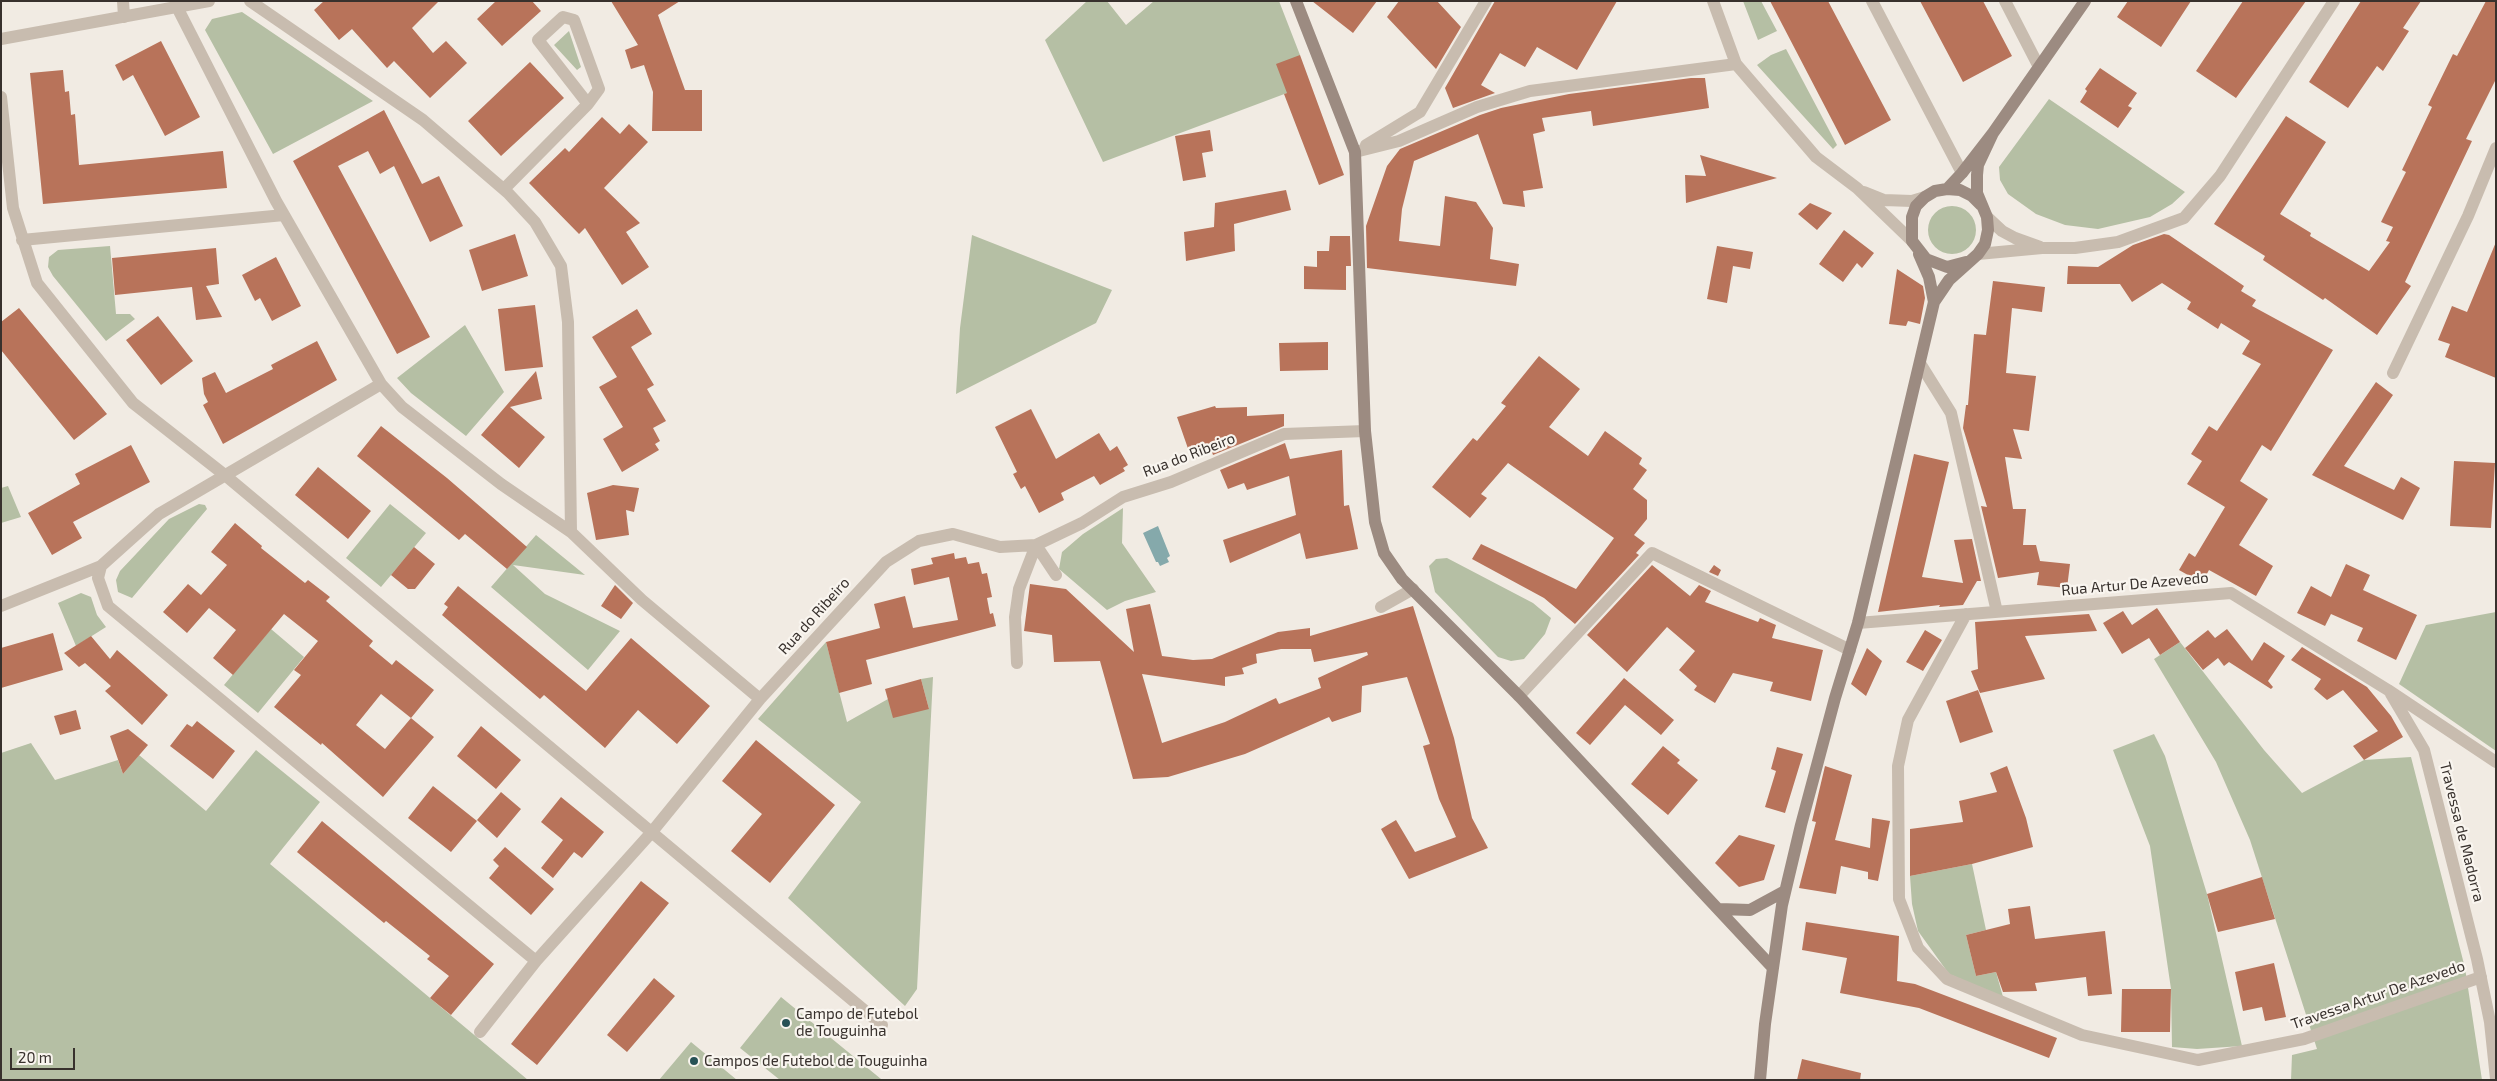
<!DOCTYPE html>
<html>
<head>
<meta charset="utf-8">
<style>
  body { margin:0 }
  #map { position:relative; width:2497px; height:1081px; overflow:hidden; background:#f1ebe3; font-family:"Exo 2",sans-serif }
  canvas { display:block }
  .frame { position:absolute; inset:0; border:2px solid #38312d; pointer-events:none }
  .scale { position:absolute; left:10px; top:1048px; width:65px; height:22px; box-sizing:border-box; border:2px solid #38312d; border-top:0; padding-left:6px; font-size:15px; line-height:18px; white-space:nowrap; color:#38312d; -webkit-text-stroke:4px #f9f5ef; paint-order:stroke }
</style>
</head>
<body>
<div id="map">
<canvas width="2497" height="1081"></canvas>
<div class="frame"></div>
<div class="scale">20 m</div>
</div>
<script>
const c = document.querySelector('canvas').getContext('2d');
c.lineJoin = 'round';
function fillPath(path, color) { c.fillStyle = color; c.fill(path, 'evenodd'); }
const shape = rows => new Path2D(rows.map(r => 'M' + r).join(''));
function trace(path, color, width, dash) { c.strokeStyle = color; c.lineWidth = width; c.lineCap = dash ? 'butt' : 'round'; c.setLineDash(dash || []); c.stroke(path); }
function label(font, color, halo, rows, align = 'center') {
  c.font = font + ' "Exo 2",sans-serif'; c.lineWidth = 4.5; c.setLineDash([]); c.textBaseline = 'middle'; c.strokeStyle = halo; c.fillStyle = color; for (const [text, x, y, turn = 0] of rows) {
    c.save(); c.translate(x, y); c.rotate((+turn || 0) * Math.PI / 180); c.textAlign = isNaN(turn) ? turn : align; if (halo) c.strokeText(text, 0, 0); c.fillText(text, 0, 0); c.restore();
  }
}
fillPath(shape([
  [1087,1,1107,1,1126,25,1154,1,1279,1,1300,55,1287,93,1103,162,1045,40],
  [1743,1,1761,1,1777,31,1758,40],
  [242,12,373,101,273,154,205,30,212,19],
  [569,31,581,67,577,70,554,45],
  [1786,49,1837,145,1833,149,1757,65,1771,55],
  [2049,99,2185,192,2172,204,2150,217,2098,229,2065,225,2036,214,2008,194,2000,180,1999,167],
  '1928 230a24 24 0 1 1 48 0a24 24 0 1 1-48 0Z',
  [972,235,1112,290,1096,323,956,394,960,328],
  [110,246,116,314,130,314,135,319,106,341,53,276,48,267,49,257,58,250],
  [465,325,504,392,466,436,411,393,397,378],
  [8,486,21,517,1,523,1,488],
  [199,504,205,505,207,509,132,598,118,592,116,580,120,571,169,519],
  [390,504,426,533,381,587,346,558],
  [1123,508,1122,543,1156,592,1125,601,1107,610,1059,569,1062,552,1083,534],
  [536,535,585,575,513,565,545,594,620,631,588,670,491,587],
  [1447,558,1533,603,1551,618,1545,634,1524,659,1511,661,1498,657,1435,592,1429,566,1436,559],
  [81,593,91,597,97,615,106,627,76,646,58,603],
  [2496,612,2496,751,2399,684,2426,625],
  [271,629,304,657,258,713,224,685],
  [826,642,847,722,888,699,929,709,921,679,933,677,917,989,905,1006,788,898,861,802,758,719],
  [2180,642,2264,750,2302,793,2364,760,2411,757,2465,968,2482,1080,2291,1080,2292,1055,2317,1049,2250,840,2216,762,2154,659],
  [2154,734,2165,756,2207,894,2242,1046,2197,1049,2172,1047,2171,989,2150,846,2113,750],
  [31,743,55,780,118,760,123,774,139,755,206,811,256,750,320,802,270,864,528,1080,1,1080,1,753],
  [1972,864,1986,930,1966,935,1976,976,1996,972,2003,997,1949,974,1918,931,1912,904,1910,876],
  [781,997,881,1079,780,1080,740,1048],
  [691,1042,737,1080,659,1080]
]), '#b5bfa4');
fillPath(shape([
  [1158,526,1170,556,1167,558,1169,562,1160,566,1158,562,1156,562,1143,533]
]), '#85a9ab');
fillPath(shape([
  [324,1,439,1,412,28,433,53,446,41,467,63,430,98,394,61,387,68,352,29,339,40,314,10],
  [496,1,532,1,541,11,502,46,477,19],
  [611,1,680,1,658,15,685,90,702,90,702,131,652,131,653,92,644,65,631,69,625,50,638,45],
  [1312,1,1377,1,1353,33],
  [1399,1,1437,1,1461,27,1436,69,1387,17],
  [1495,1,1617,1,1577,70,1537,47,1525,67,1500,53,1481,85,1495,93,1453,108,1445,88],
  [1770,1,1828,1,1891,120,1845,145],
  [1920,1,1983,1,2012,56,1963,82],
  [2128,1,2191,1,2161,47,2117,17],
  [2243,1,2306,1,2236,98,2196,71],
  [2361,1,2421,1,2403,28,2409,31,2383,71,2377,66,2348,108,2309,82],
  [2486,1,2496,1,2496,79,2466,139,2472,141,2405,282,2411,286,2377,335,2325,298,2323,300,2263,260,2265,256,2214,224,2286,116,2326,142,2280,214,2311,233,2310,236,2369,271,2390,242,2386,241,2393,227,2381,222,2406,172,2402,170,2432,107,2428,105,2453,54,2457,56],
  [161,41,200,117,165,136,133,75,123,81,115,65],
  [1300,55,1344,175,1319,185,1284,94,1287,93,1276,64],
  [530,62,564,98,501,156,468,121],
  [2100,68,2137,93,2128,106,2132,108,2118,128,2080,102,2087,91,2085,89],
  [63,70,65,92,69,91,71,115,75,114,79,165,223,151,227,188,43,204,30,73],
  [1691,78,1705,78,1709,108,1593,126,1591,111,1542,118,1545,131,1533,134,1543,188,1523,191,1525,207,1503,204,1478,134,1414,161,1402,209,1399,241,1440,246,1445,196,1476,202,1493,228,1490,259,1519,264,1516,286,1367,268,1366,226,1387,166,1400,149,1480,115,1501,108,1569,94],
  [384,110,422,184,439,176,463,226,430,242,394,166,380,174,368,151,338,166,430,337,397,354,293,161],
  [602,117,620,134,629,124,648,142,604,188,640,223,626,232,649,267,622,285,585,228,579,234,529,183,565,148,569,152],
  [1210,130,1213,151,1202,153,1206,177,1183,181,1175,136],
  [1700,155,1777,178,1686,203,1685,175,1706,176],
  [1286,190,1291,210,1234,224,1235,251,1186,261,1184,232,1214,227,1215,203],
  [1810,203,1832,213,1817,230,1798,214],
  [1844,230,1874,253,1862,268,1857,263,1843,282,1819,264],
  [515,234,528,276,482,291,469,250],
  [2164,234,2169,235,2244,286,2241,291,2256,300,2252,306,2333,350,2271,451,2262,445,2240,481,2268,499,2239,545,2273,566,2256,596,2209,570,2202,583,2179,570,2189,553,2195,557,2225,507,2187,484,2202,461,2191,454,2209,426,2217,431,2261,364,2242,354,2250,341,2221,323,2218,329,2187,309,2191,302,2162,283,2132,302,2120,284,2067,284,2068,266,2098,267,2133,245],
  [1330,236,1350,236,1351,266,1346,266,1346,290,1304,289,1304,266,1317,267,1317,251,1329,251],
  [2496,242,2496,378,2445,357,2450,344,2438,340,2452,306,2467,312],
  [1717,246,1753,252,1750,269,1733,266,1727,303,1707,299],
  [216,248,219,284,206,286,222,317,196,320,192,287,115,295,112,258],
  [276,257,301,306,272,321,260,298,255,301,242,275],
  [1897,269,1923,286,1925,298,1920,324,1908,321,1906,326,1889,324],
  [1993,281,2045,287,2042,312,2012,308,2006,373,2036,376,2029,431,2013,429,2022,459,2005,457,2013,509,2026,509,2023,545,2036,545,2040,561,2070,564,2067,588,2037,585,2039,572,1998,578,1981,506,1987,507,1963,428,1966,405,1968,405,1974,334,1986,335],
  [535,305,543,367,505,371,498,309],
  [19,308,107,414,74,440,1,350,1,322],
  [637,309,652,334,631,347,654,385,647,389,666,421,653,428,660,441,655,444,659,450,622,472,603,439,623,427,599,387,617,377,592,337],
  [158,316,193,361,161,385,126,340],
  [317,341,337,380,223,444,203,405,208,402,204,394,202,378,215,372,226,393,273,369,271,365],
  [1328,342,1328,370,1280,371,1279,343],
  [1539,356,1580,389,1549,427,1588,456,1605,431,1642,458,1639,464,1647,470,1633,489,1647,500,1647,519,1634,535,1645,543,1636,553,1639,555,1575,624,1544,598,1472,559,1481,544,1576,589,1614,538,1508,463,1481,494,1487,498,1470,518,1432,487,1473,438,1477,441,1506,406,1501,403],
  [536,371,542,399,510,407,545,437,519,468,481,435],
  [2376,382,2393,395,2344,466,2394,490,2401,477,2420,488,2403,520,2312,475],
  [1215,406,1216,408,1247,407,1247,416,1284,414,1284,426,1213,455,1212,452,1192,460,1177,417],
  [1031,409,1056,459,1099,433,1110,451,1117,446,1128,465,1123,468,1125,471,1100,485,1094,476,1061,493,1064,500,1039,513,1025,486,1021,489,1013,474,1017,472,995,427],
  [381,426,447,478,527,547,507,569,465,534,459,540,357,456],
  [1285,443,1290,459,1342,450,1344,506,1349,505,1358,549,1306,559,1300,533,1230,563,1223,540,1296,515,1289,476,1247,490,1244,483,1228,489,1220,470],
  [131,445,150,482,73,522,82,538,52,555,28,513,80,484,75,474],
  [1914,454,1949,462,1922,577,1963,583,1954,540,1972,539,1981,581,1977,581,1963,605,1939,607,1940,605,1878,612],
  [2454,461,2495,463,2491,528,2450,526],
  [318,467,371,511,348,539,295,495],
  [613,485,639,488,634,512,626,510,629,535,596,540,587,493],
  [235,523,262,546,261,548,305,583,308,580,330,597,326,601,373,641,369,646,392,665,396,660,434,690,411,718,434,737,383,797,322,743,321,745,274,707,301,675,294,670,318,641,284,614,233,675,213,658,236,630,209,608,187,633,163,612,188,584,201,595,227,565,211,552],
  [381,694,411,718,385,749,356,725],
  [414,547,435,564,415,589,408,589,391,575],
  [954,553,955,559,966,557,968,564,979,562,982,574,987,573,992,597,987,598,990,614,993,613,996,626,866,660,872,684,839,693,826,642,880,628,874,604,905,596,913,628,958,620,949,577,914,585,911,569,933,564,931,558],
  [2346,564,2370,575,2363,590,2417,615,2396,660,2357,641,2363,628,2331,614,2325,626,2297,613,2311,586,2331,597],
  [1652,565,1690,596,1699,585,1711,591,1705,602,1758,622,1760,618,1776,625,1772,638,1823,650,1811,701,1770,691,1773,682,1733,673,1715,703,1694,690,1697,686,1679,670,1695,651,1667,627,1627,672,1587,635],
  [1714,565,1721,570,1718,576,1709,572],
  [1030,584,1066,589,1134,652,1126,609,1150,604,1162,656,1193,660,1212,659,1278,632,1310,628,1310,636,1413,606,1454,738,1472,818,1488,848,1409,879,1381,829,1396,820,1415,852,1456,837,1439,799,1423,746,1430,744,1407,677,1362,686,1361,712,1332,722,1329,717,1245,754,1168,777,1133,779,1100,661,1054,662,1052,635,1024,631],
  [1281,649,1311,649,1314,662,1367,652,1368,655,1318,678,1321,688,1279,704,1276,698,1225,722,1162,743,1142,674,1225,686,1225,677,1244,674,1242,668,1257,663,1256,654],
  [615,585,633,603,621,619,601,606],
  [458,586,586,691,631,638,710,706,677,744,638,710,605,748,544,695,540,699,442,615,448,607,444,604],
  [2157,608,2180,642,2160,655,2149,638,2122,654,2103,623,2123,611,2132,625],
  [2089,614,2097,631,2025,636,2045,679,1980,693,1971,671,1978,669,1975,622],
  [2227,629,2252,661,2264,642,2285,656,2268,681,2273,687,2271,689,2229,662,2224,666,2218,658,2203,670,2185,648,2208,630,2215,638],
  [1925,630,1942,640,1923,671,1906,662],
  [53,633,63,670,1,688,1,648],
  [91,636,110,659,117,650,168,695,142,725,105,691,111,686,85,663,79,667,64,653],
  [2302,647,2367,687,2391,716,2403,737,2364,760,2353,746,2378,731,2343,690,2327,700,2314,689,2321,679,2291,660],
  [1867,648,1882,661,1866,696,1851,684],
  [1624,678,1674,720,1661,735,1625,705,1590,745,1576,733],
  [921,679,929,709,893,718,885,689],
  [1978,690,1993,732,1960,743,1946,701],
  [76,710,81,729,60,735,54,716],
  [197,721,235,751,213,779,170,746,187,724,192,727],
  [481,726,521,760,496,789,457,756],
  [128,729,148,745,123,774,110,736],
  [756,740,835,805,770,883,731,851,762,814,722,781],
  [1663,746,1680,760,1677,763,1698,780,1668,815,1631,784],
  [1777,747,1803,754,1785,813,1765,807,1776,771,1771,769],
  [1825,766,1852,775,1835,840,1870,848,1872,818,1890,821,1878,881,1868,879,1868,872,1841,866,1836,894,1799,888,1816,822,1812,821],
  [2007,766,2026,818,2033,847,1972,864,1910,876,1910,829,1963,822,1959,801,1997,792,1990,773],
  [433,786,477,821,451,852,408,818],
  [501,792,521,809,497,838,477,820],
  [561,797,604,832,582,858,574,852,553,878,541,868,563,840,541,822],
  [322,821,494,964,451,1015,430,998,449,976,427,959,430,956,386,921,384,923,297,852],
  [1739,835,1775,845,1764,880,1739,887,1715,863],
  [505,847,554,889,531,915,489,878,499,866,493,860],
  [2262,877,2275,919,2218,932,2207,894],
  [641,881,669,903,537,1065,511,1044],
  [2030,906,2035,939,2105,931,2112,994,2088,996,2086,977,2035,983,2037,991,2003,992,1996,972,1976,976,1966,935,2010,924,2008,909],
  [1806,922,1899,936,1897,981,1915,984,2057,1038,2049,1058,1919,1008,1840,993,1847,958,1802,950],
  [2274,963,2286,1017,2265,1021,2262,1007,2243,1011,2235,972],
  [654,978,675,996,627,1052,607,1035],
  [2122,989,2171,989,2170,1032,2121,1032],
  [1802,1059,1861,1073,1860,1080,1797,1080]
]), '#b8735a');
trace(shape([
  [123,1,124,17],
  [250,1,423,120,508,193,535,222,561,266,568,322,571,532],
  [1713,1,1736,64,1816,157,1857,188,1912,241],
  [1872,1,1962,173],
  [2005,1,2039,67],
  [177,7,276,201,381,384,402,407,501,484,571,532,642,600,760,699],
  [1,39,209,1],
  [1,97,13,208,37,283,133,403,226,476,882,1025],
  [1366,145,1420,112,1486,1],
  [1355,152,1399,141,1477,107,1530,91,1736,64],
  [504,189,588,104,599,89,574,20,563,17,538,40,588,104],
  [1864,192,1884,200,1912,201,1925,197],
  [1987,217,2002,231,2015,238,2040,247],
  [22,240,284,215],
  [1978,254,2042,248,2075,248,2118,242,2184,218,2220,176,2334,1],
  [1921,365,1951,413,1997,612],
  [2393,373,2468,216,2496,148],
  [1036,545,1056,575],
  [101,566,98,578,108,606,536,961],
  [1,606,101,566,159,514,381,384],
  [1381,607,1413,589],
  [1966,614,1908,720,1898,766,1899,899,1918,948,1947,979,2082,1035,2198,1060,2304,1039,2481,977],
  [1858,623,2231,593,2388,690,2496,762],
  [1017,663,1015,617,1019,589,1036,545],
  [2391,694,2424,750,2477,959,2490,1022,2496,1079],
  [1519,696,1652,553,1850,650],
  [480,1032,536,961,651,833,760,699,886,562,919,541,953,534,1000,547,1036,545,1082,523,1123,497,1171,482,1284,434,1365,431]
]), '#c8bcaf', 12);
trace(shape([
  [1296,1,1355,152,1365,431,1375,522,1384,553,1402,579,1519,696,1773,968],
  [1947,189,1962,173,1993,133,2085,1],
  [1919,254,1929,277,1934,302],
  [1966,262,1947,267,1926,259,1912,241,1912,217,1916,206,1925,197,1935,191,1947,189,1960,190,1972,196,1981,205],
  [1719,909,1750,910,1785,891],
  [1760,1080,1765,1024,1782,905,1801,825,1835,698,1858,623,1934,302,1949,280,1978,254,1985,244,1988,230,1987,217,1977,193,1977,175,1978,165,1993,133]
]), '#9c8b81', 12);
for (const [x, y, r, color] of [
  [786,1023,5,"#265155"],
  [694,1061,5,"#265155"]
]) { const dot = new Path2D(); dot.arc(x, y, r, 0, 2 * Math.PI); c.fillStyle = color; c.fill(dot); trace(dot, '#f9f5ef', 2); }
label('15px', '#38312d', '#f9f5ef', [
  ["Rua do Ribeiro",1189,455,-21],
  ["Rua Artur De Azevedo",2135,584,-5],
  ["Rua do Ribeiro",814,616,-48],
  ["Travessa de Madorra",2462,832,76],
  ["Travessa Artur De Azevedo",2378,995,-19]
]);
label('15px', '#38312d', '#f9f5ef', [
  ["Campo de Futebol",796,1014],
  ["de Touguinha",796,1031],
  ["Campos de Futebol de Touguinha",704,1061]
], 'left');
</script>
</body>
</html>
